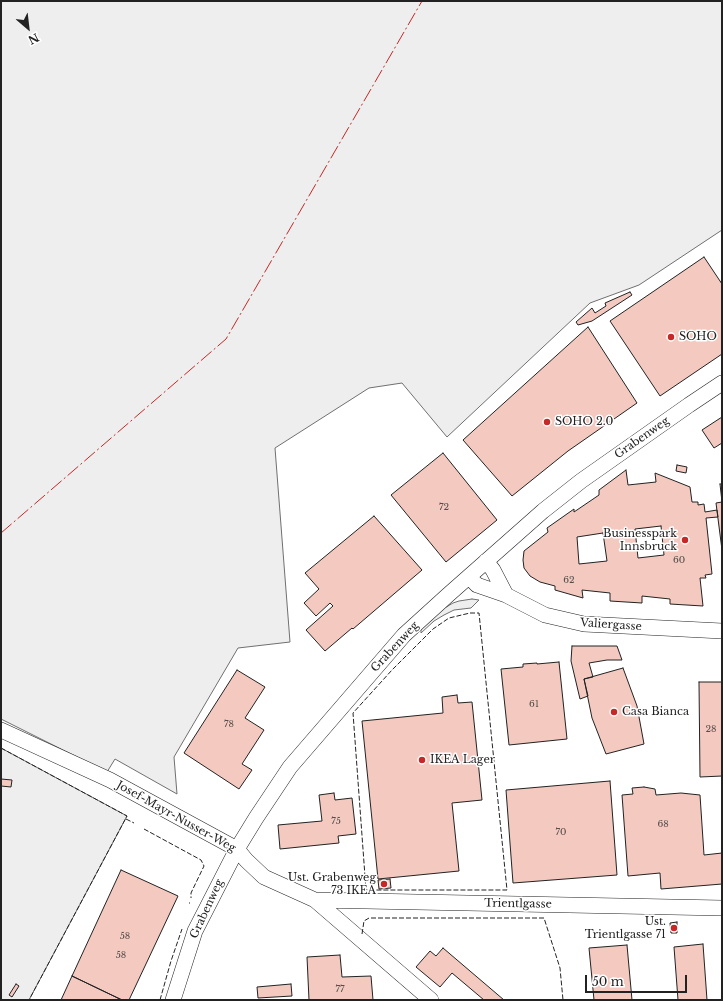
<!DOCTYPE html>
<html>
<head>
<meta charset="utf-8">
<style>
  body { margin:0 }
  #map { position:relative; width:723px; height:1001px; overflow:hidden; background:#fff; font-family:"Libre Baskerville",serif }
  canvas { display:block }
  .frame { position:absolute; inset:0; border:2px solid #222; pointer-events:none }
  .north { position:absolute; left:8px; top:8px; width:40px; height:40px; -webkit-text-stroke:3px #fff; paint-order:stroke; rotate:152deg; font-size:11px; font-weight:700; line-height:16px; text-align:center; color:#222 }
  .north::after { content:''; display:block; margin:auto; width:14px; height:18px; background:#222; clip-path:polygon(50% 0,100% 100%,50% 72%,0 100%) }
  .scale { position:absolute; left:585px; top:975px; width:102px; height:18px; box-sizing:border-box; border:2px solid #222; border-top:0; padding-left:5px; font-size:12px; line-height:14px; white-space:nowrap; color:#222; -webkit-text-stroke:3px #fff; paint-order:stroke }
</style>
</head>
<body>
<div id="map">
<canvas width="723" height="1001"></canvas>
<div class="frame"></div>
<div class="north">N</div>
<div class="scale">50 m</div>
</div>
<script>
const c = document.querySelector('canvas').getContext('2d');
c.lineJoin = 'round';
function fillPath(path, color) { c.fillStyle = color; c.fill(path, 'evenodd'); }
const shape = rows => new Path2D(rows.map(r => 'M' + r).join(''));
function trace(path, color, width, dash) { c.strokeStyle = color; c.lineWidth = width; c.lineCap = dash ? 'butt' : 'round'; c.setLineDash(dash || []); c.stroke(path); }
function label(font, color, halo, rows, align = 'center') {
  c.font = font + ' "Libre Baskerville",serif'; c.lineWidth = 3; c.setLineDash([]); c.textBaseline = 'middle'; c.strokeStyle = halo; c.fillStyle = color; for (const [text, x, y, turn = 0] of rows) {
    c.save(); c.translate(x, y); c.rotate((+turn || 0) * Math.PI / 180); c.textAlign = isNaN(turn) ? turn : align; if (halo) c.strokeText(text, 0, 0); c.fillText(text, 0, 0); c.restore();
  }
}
const green = shape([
  [1,1,722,1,722,230,639,285,590,303,447,437,402,383,369,388,275,448,290,642,238,648,174,757,177,794,115,759,107,772,1,719,1,1],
  [472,599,479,600,471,608,454,610,444,615,434,621,421,633,421,628,438,612,453,603,459,601,472,599],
  [1,748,127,816,29,1000,1,1000,1,748]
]);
fillPath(green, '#eee');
trace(green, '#6f6f6f', 1);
const building = shape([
  [704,257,722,284,722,354,660,396,610,321,704,257],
  [630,292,632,295,592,321,578,325,576,322,592,308,595,313,606,306,605,303,630,292],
  [588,327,637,403,568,451,512,496,463,440,588,327],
  [722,417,722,443,714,448,702,430,722,417],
  [443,453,497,520,446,562,391,495,443,453],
  [677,465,687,467,686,473,676,471,677,465],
  [626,470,628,485,656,482,655,473,690,487,692,502,698,502,698,505,704,504,705,512,717,510,718,517,706,518,712,574,705,575,706,578,700,578,703,606,670,604,670,599,642,596,642,603,610,601,610,593,582,590,583,598,555,590,555,586,540,582,530,576,524,568,523,560,524,551,548,532,547,528,574,509,574,512,599,495,599,490,626,470],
  [661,526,664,555,638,558,635,529,661,526],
  [603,533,607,561,579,564,577,537,603,533],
  [720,484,722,484,722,550,716,503,722,502,720,484],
  [374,516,422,570,353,629,352,628,325,651,306,630,333,606,330,603,316,616,304,603,319,589,305,573,374,516],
  [572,646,617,646,622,660,607,660,589,663,593,677,584,679,588,696,580,699,571,661,572,646],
  [559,662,567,739,509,745,501,669,523,667,523,664,537,663,537,664,559,662],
  [623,668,637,706,644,744,606,754,592,718,584,679,623,668],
  [237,670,265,687,245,718,264,730,242,764,252,770,239,789,184,753,237,670],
  [699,682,722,682,722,776,700,777,699,682],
  [457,695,458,703,472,702,482,800,452,803,459,871,378,879,362,721,443,713,442,697,457,695],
  [1,779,12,780,11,787,1,786,1,779],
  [610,781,617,875,513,883,506,790,610,781],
  [644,787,655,789,656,795,681,793,700,795,704,855,722,853,722,884,661,889,660,873,628,876,622,795,633,794,632,788,644,787],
  [334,793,335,800,352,798,356,834,338,836,339,843,280,849,278,825,322,821,319,795,334,793],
  [121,870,178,896,129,1000,122,1000,72,976,121,870],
  [390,879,391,888,379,889,378,880,390,879],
  [677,922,677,933,671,933,670,923,677,922],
  [703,944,707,1000,678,1000,674,947,703,944],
  [627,945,632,1000,594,1000,589,948,627,945],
  [443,948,504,1000,484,1000,452,973,440,987,416,967,430,951,436,956,443,948],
  [340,955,342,977,371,976,373,1000,309,1000,307,957,340,955],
  [72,976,122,1000,61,1000,72,976],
  [16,984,19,986,12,997,9,995,16,984],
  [291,984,292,996,258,998,257,987,291,984]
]);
fillPath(building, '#f3c9c0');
trace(building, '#222', 1);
const minor = shape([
  [486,561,493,570,506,595],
  [469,577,477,585,506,595,545,615,584,624,722,631],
  [1,730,110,780,237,849,246,860,264,877,315,900,431,1000],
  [315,900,722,908],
  [173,1000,195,931,237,849,256,818,290,767,404,635,448,595,543,511,581,481,689,405,722,383]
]);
trace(minor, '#222', 16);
trace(minor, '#fff', 15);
trace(shape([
  [470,613,479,613,507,890,366,890,353,713,392,670,433,629,449,618,470,613],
  [1,748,127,816,29,1000],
  [126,819,134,823],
  [144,829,201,860,204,866,191,893,191,898],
  [189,903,190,903],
  [362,934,364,921,369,918,544,918,560,968,563,1000],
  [160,1000,171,961,182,929]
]), '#222', 1, [5, 2]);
trace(shape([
  [1,533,226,339,422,1]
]), '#c62828', 1, [14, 3, 2, 3]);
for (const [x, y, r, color] of [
  [671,337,4,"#c62828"],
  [547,422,4,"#c62828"],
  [685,540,4,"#c62828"],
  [614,712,4,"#c62828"],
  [422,760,4,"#c62828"],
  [384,884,4,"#c62828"],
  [674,928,4,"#c62828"]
]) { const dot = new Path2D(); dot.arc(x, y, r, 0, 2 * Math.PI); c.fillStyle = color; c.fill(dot); trace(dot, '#fff', 1.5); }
label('9px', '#564c4a', null, [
  ["72",444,507],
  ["60",679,560],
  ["62",569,580],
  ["61",534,704],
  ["78",229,724],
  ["28",711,729],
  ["75",336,821],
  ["68",663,824],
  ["70",561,832],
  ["58",125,936],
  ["58",121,955],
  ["77",340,989]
]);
label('11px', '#222', '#fff', [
  ["SOHO",679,337],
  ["SOHO 2.0",555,422],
  ["Businesspark",677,534,"right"],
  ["Innsbruck",677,547,"right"],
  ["Casa Bianca",622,712],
  ["IKEA Lager",430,760],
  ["Ust. Grabenweg",376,878,"right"],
  ["73 IKEA",376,891,"right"],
  ["Ust.",666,922,"right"],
  ["Trientlgasse 71",666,935,"right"]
], 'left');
label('11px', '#222', '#fff', [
  ["Grabenweg",642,438,-35],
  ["Valiergasse",611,625,4],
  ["Grabenweg",395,647,-47],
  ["Josef-Mayr-Nusser-Weg",176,817,29],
  ["Trientlgasse",518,904,1],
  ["Grabenweg",207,909,-65]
]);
</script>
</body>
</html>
